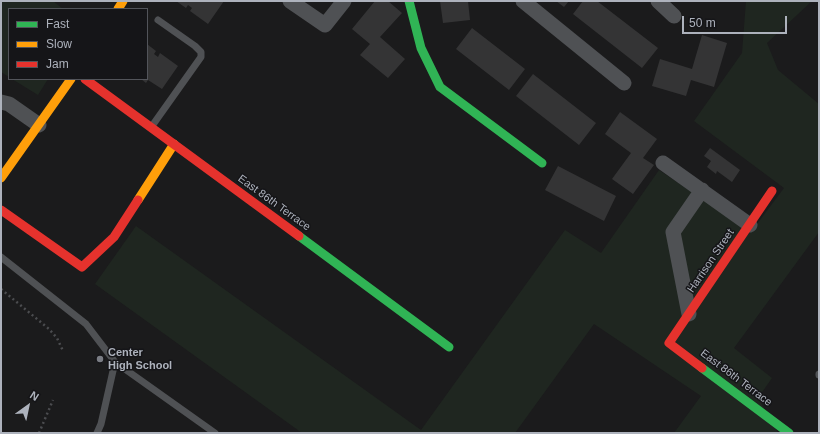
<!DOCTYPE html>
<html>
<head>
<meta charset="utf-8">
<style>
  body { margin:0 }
  #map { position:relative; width:820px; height:434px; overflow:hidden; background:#1b1b1c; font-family:Helvetica,sans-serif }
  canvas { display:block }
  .frame { position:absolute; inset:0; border:2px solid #adb2bc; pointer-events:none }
  .legend { position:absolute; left:8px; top:8px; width:140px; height:72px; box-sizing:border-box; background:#151518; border:1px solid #52545a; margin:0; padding:5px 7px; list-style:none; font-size:12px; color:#adb2bc }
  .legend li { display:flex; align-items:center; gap:8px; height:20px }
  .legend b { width:20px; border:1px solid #52545a }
  .north { position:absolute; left:8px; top:386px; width:40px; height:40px; -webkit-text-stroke:3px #151518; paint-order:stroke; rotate:33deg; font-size:11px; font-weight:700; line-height:16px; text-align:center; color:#adb2bc }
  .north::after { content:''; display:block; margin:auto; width:14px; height:18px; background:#adb2bc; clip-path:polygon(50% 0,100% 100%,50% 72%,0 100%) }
  .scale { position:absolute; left:682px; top:16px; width:105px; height:18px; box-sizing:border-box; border:2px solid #adb2bc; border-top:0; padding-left:5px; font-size:12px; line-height:14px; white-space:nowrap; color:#adb2bc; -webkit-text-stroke:3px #151518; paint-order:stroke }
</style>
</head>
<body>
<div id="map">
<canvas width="820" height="434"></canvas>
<div class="frame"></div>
<ul class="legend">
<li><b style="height:5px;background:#30b455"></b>Fast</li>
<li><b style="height:5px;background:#ff9f0a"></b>Slow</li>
<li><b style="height:5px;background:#e5322d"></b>Jam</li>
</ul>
<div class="north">N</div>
<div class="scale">50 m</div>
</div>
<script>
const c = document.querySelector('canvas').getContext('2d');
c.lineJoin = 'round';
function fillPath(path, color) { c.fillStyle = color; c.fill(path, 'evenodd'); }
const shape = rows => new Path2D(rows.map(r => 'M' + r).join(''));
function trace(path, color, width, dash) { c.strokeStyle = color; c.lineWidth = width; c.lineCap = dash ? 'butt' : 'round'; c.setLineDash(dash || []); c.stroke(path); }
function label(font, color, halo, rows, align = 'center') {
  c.font = font + ' Helvetica,sans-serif'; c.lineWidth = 3; c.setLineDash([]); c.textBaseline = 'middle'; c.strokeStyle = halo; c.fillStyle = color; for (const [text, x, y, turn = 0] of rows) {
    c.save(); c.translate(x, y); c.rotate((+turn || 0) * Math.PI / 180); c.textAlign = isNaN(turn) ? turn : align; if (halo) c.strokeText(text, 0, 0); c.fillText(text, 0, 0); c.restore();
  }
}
fillPath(shape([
  [1,1,53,1,63,9,9,9,9,77,1,72],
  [746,1,812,1,767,43,778,70,819,104,819,232,734,348,772,378,758,398,778,433,674,433,701,396,594,324,515,433,302,433,95,284,136,226,421,430,565,230,601,253,659,170,751,232,784,188,694,121,742,53],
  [12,79,48,79,38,95]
]), '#1f2620');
fillPath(shape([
  [176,1,224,1,208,24,190,11,192,8,188,5,186,8],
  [375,1,388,1,402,13,380,37,405,59,388,78,360,55,370,44,352,29],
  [440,1,468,1,470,20,443,23],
  [556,1,569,1,564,7],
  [583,1,597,1,658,48,642,68,573,14],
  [472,28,525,69,509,90,456,49],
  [702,35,727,43,714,87,691,80,686,96,652,86,660,59,692,69],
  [147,44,156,51,154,54,158,57,160,53,178,66,162,89,148,80,146,83,141,79,147,79],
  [533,74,596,123,579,145,516,96],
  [620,112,657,139,643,158,654,165,633,194,612,179,631,153,605,134],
  [710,148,740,170,732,182,717,171,716,174,707,167,711,161,704,156],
  [558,166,616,196,604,221,545,190]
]), '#343435');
trace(shape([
  [1,289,49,329,57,338,63,351],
  [39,433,53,400]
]), '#4b4c4f', 2.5, [2, 3]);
trace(shape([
  [152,126,201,57,201,52,195,46,158,20],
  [1,257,86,324,115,362,101,424,97,433],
  [115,362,215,433],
  [819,374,819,375]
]), '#4f5154', 7);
trace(shape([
  [290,1,325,25,344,1],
  [523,1,624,83],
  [658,1,674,16],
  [1,102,9,104,39,125],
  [663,163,750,225],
  [689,314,673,232,702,190]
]), '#4f5154', 15);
trace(shape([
  [409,1,421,48,440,87,542,163],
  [299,236,449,347],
  [702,368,789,433]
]), '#30b455', 9);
trace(shape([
  [118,9,123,1],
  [1,178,71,79],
  [138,200,174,144]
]), '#ff9f0a', 9);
trace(shape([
  [85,79,299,236],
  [1,210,82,267,114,237,138,200],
  [702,368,669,343,772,191]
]), '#e5322d', 9);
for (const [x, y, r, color] of [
  [100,359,4,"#7a7d84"]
]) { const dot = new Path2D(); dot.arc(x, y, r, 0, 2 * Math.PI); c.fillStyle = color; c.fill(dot); trace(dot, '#151518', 1.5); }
label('11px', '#adb2bc', '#151518', [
  ["East 86th Terrace",274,203,36],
  ["Harrison Street",711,261,-56],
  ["East 86th Terrace",736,378,37]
]);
label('bold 11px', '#adb2bc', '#151518', [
  ["Center",108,353],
  ["High School",108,366]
], 'left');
</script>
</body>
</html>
